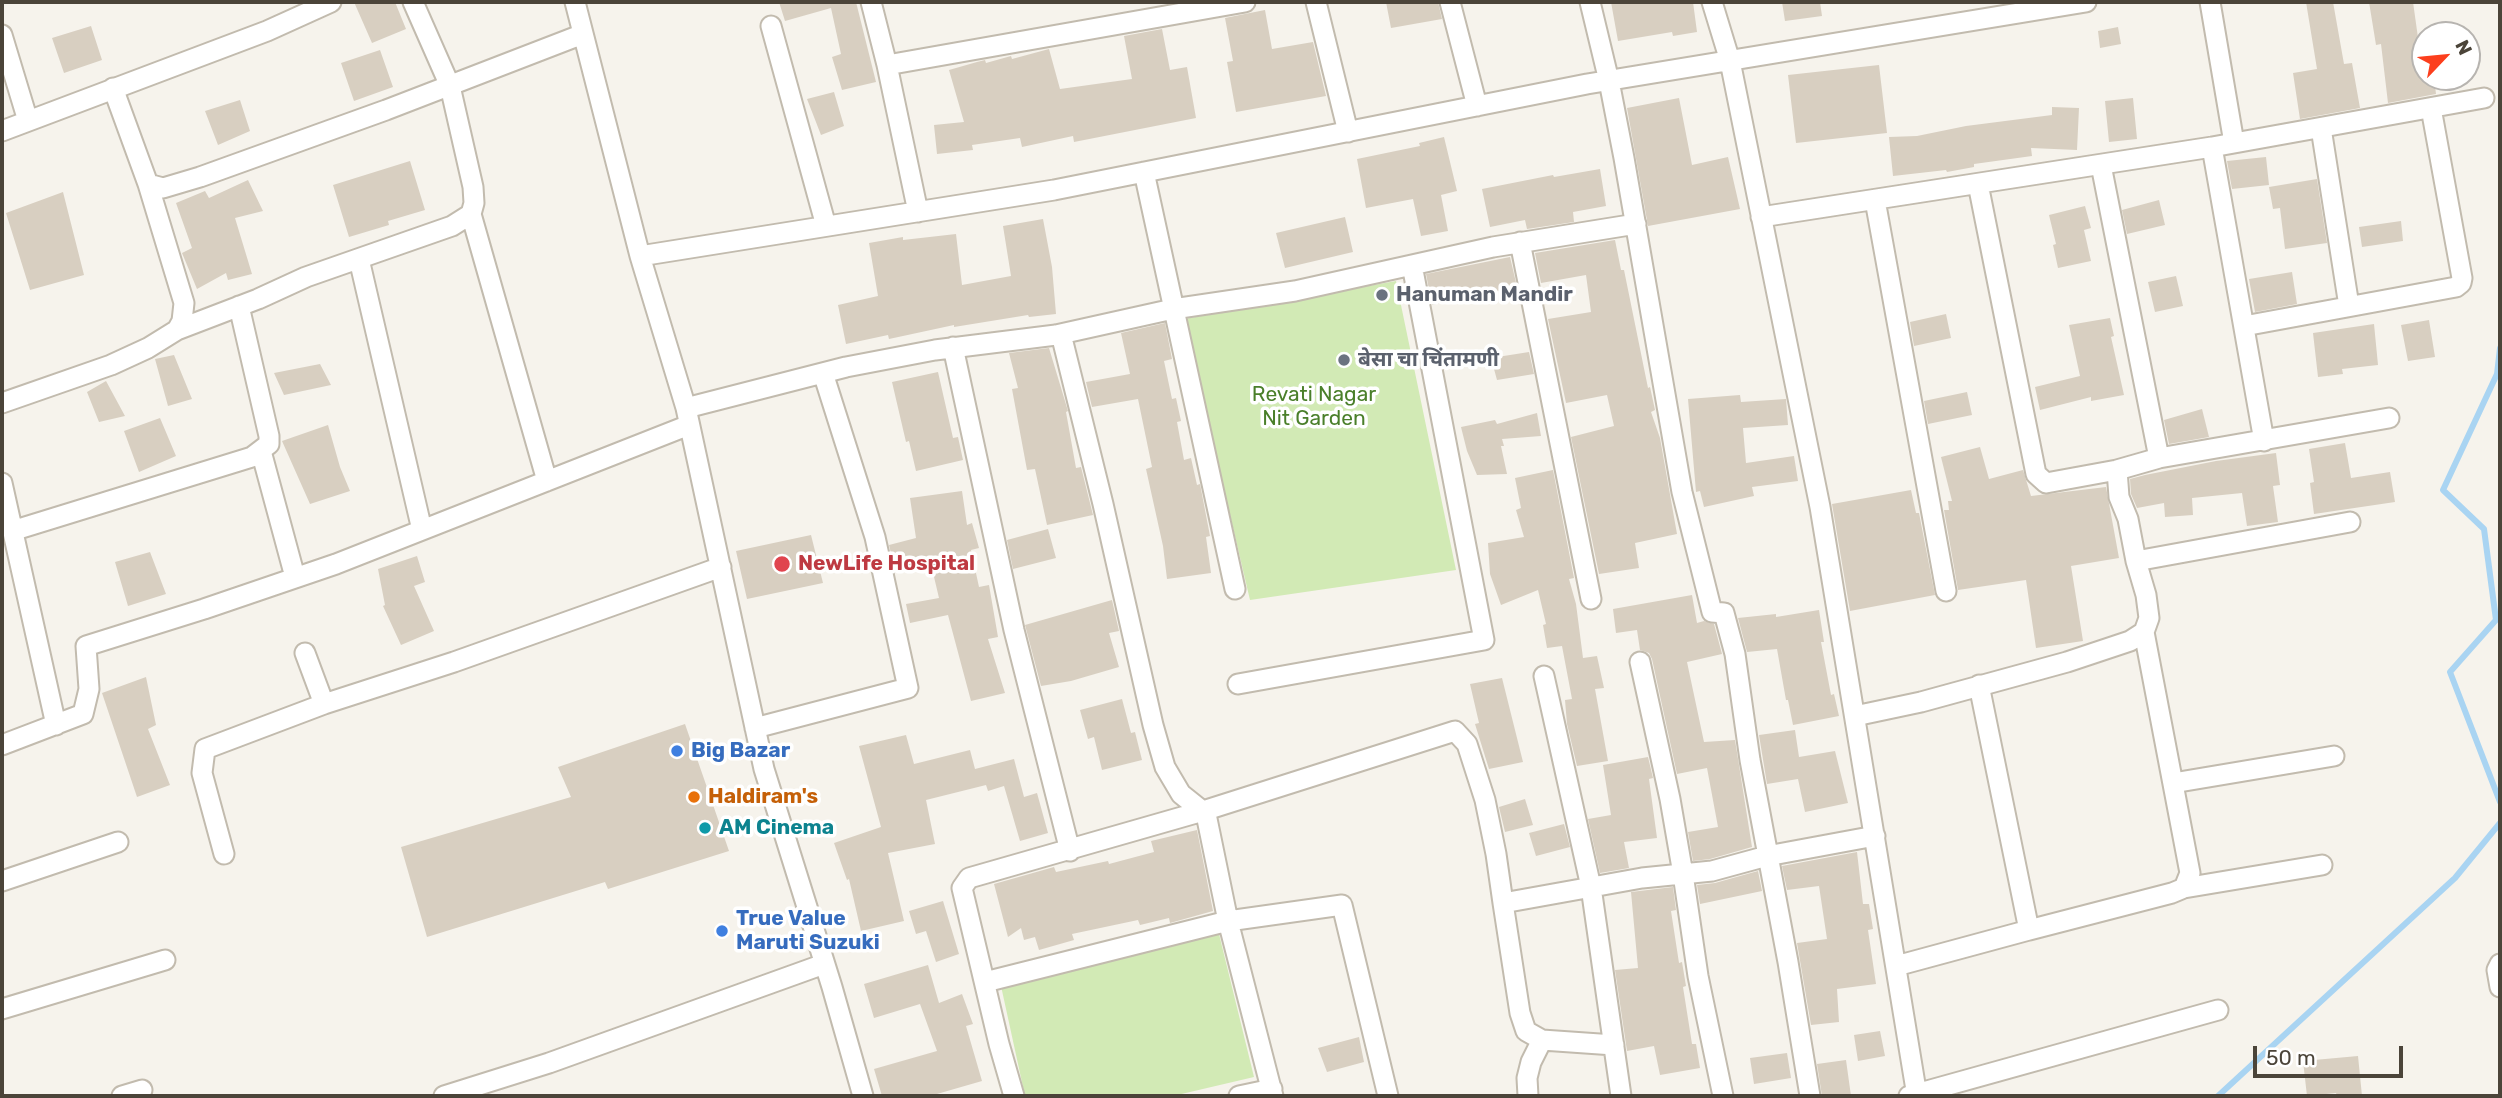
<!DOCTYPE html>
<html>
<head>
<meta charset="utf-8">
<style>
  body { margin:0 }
  #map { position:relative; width:2502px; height:1098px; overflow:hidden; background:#f6f3ec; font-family:Rubik,sans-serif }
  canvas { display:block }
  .frame { position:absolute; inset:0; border:4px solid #4b4439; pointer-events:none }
  .north { position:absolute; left:2411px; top:21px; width:70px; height:70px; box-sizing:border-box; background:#fff; border:2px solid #b7b4b0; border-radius:50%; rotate:64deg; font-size:19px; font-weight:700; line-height:28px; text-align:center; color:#4b4439 }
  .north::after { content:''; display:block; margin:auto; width:24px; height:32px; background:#fc3f1d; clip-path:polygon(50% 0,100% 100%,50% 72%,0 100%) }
  .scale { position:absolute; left:2253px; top:1046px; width:150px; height:32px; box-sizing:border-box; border:4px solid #4b4439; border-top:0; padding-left:9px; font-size:21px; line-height:24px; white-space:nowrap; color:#4b4439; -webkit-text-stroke:5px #fff; paint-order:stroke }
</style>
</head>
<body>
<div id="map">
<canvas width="2502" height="1098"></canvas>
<div class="frame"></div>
<div class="north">N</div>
<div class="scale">50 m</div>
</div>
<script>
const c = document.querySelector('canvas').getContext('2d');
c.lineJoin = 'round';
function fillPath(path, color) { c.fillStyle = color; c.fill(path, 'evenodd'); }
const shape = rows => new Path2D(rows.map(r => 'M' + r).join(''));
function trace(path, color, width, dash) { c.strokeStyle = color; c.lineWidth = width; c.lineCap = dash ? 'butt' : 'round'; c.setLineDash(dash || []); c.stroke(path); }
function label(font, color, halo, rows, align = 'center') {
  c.font = font + ' Rubik,"Noto Sans Devanagari",sans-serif'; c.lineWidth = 7; c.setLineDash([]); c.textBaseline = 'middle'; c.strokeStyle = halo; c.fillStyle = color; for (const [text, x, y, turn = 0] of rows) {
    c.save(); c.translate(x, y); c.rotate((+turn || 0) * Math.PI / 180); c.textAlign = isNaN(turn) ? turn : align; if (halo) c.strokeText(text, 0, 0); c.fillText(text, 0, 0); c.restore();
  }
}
fillPath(shape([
  [1396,281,1456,570,1250,600,1184,319],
  [1219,934,1254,1077,1173,1096,1025,1096,1001,986]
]), '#d2eab5');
trace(shape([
  [2500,348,2497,374,2443,490,2484,529,2496,620,2450,672,2500,802],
  [2218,1096,2455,878,2500,823]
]), '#a9d4f2', 6);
fillPath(shape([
  [354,2,395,2,406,29,372,43],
  [779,2,856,2,876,82,842,90,832,57,841,54,831,8,785,21],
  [1386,2,1438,2,1442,19,1391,28],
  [1611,2,1693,2,1697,32,1673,36,1672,32,1618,41],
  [1782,2,1820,2,1822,16,1785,21],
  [2306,2,2333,2,2344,64,2352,63,2360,108,2300,119,2293,73,2317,69],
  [2369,2,2413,2,2420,52,2425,51,2425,77,2434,77,2436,94,2388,103,2381,44,2376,45],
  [1265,10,1272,49,1313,42,1326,96,1236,112,1227,62,1233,61,1225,18],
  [91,26,102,60,64,73,52,38],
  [2118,27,2121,44,2100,48,2098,31],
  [1162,29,1170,70,1187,67,1196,118,1074,142,1073,136,1022,147,1020,138,972,145,973,150,937,154,934,125,964,122,949,70,977,62,985,60,986,63,1011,56,1012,59,1049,49,1060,89,1132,79,1124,36],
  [380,50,393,87,354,101,341,63],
  [1879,65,1887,133,1796,143,1788,75],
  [834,92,844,126,821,135,807,99],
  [1679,98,1692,165,1728,157,1740,209,1648,226,1627,108],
  [2133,98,2137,139,2109,142,2105,101],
  [240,100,250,131,218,145,205,111],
  [2052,107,2079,108,2077,150,2031,148,2032,156,1974,164,1974,167,1947,172,1946,170,1893,176,1889,137,1917,136,1966,126,2052,115],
  [1444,137,1457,191,1441,195,1448,231,1421,236,1413,199,1366,208,1357,159,1420,146,1419,143],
  [2266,157,2269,185,2232,189,2227,161],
  [410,161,425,210,388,221,389,225,349,237,333,185],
  [1600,169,1606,206,1573,212,1574,222,1527,229,1525,220,1490,227,1482,189,1553,175,1554,177],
  [2317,179,2327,243,2285,249,2280,208,2273,209,2269,187],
  [248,180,263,211,235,218,252,274,228,280,226,273,197,289,182,253,192,248,176,203,205,191,209,198],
  [63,192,84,275,30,290,6,213],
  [2159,200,2165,225,2127,234,2122,210],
  [2085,206,2091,228,2084,230,2091,261,2058,268,2053,245,2056,244,2049,215],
  [1345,217,1353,252,1285,268,1276,233],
  [1043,219,1052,267,1056,314,1029,317,1028,315,954,327,954,325,889,339,888,335,846,344,838,305,878,296,869,243,903,237,903,240,956,234,962,285,1011,276,1003,226],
  [2401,221,2403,241,2362,247,2359,227],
  [1615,240,1621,270,1624,270,1648,388,1650,387,1655,410,1651,412,1660,438,1677,534,1635,543,1639,568,1599,574,1571,437,1614,426,1607,395,1566,403,1548,319,1591,312,1586,275,1541,283,1535,253],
  [1510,257,1517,287,1432,305,1426,274],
  [2292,272,2297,304,2255,312,2249,279],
  [2176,276,2183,306,2155,312,2148,282],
  [1946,314,1951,338,1914,346,1910,322],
  [2110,318,2114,336,2111,337,2124,395,2091,401,2091,397,2040,410,2035,387,2080,376,2069,325],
  [2429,320,2435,357,2408,361,2401,325],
  [1165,323,1172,359,1164,361,1172,399,1176,398,1181,421,1177,422,1184,460,1191,458,1197,485,1200,484,1210,536,1206,537,1211,573,1167,579,1163,546,1146,469,1152,467,1138,399,1092,407,1086,382,1130,374,1121,333],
  [2374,324,2378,365,2342,369,2343,374,2318,377,2313,333],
  [1049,348,1068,411,1066,412,1076,468,1081,467,1093,515,1047,525,1035,469,1027,470,1012,389,1018,388,1009,353],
  [1529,352,1534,374,1497,380,1491,358],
  [174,355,192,399,168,406,155,359],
  [320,364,331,385,284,395,274,373],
  [938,372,953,438,958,437,963,460,916,471,909,441,906,442,892,382],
  [106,381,125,416,99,422,87,392],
  [1967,392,1972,415,1928,424,1924,401],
  [1740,395,1741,402,1786,399,1788,425,1743,428,1746,463,1794,456,1798,481,1752,487,1754,496,1704,507,1700,491,1696,492,1688,399],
  [2202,409,2209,437,2169,444,2164,420],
  [1537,413,1541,436,1502,439,1504,446,1501,446,1507,474,1477,475,1467,451,1461,427,1495,420,1497,424],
  [160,418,176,456,139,472,124,431],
  [328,425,340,467,350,491,310,504,282,441],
  [2345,443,2351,478,2390,472,2395,502,2314,514,2310,483,2314,482,2309,449],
  [1980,447,1989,479,2023,470,2031,496,2106,487,2119,558,2071,566,2083,641,2036,648,2026,580,1958,590,1944,510,1949,510,1948,501,1952,501,1941,457],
  [2276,453,2280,485,2273,486,2278,522,2247,526,2242,493,2192,498,2193,515,2165,517,2164,503,2137,508,2131,494,2130,479,2145,475,2216,461],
  [1553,470,1574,578,1569,579,1576,604,1583,658,1597,656,1604,688,1595,689,1608,761,1577,766,1567,724,1565,700,1572,699,1562,646,1547,648,1543,625,1546,624,1538,590,1501,605,1490,574,1488,543,1524,537,1516,510,1521,508,1515,478],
  [1911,490,1916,513,1919,513,1935,595,1850,611,1832,504],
  [962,491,967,525,972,523,979,548,971,550,979,587,989,585,998,637,988,639,1005,693,971,701,948,615,910,623,906,604,939,598,930,560,895,570,889,545,916,538,910,498],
  [1048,529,1056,558,1013,569,1007,540],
  [811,535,823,583,747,599,736,551],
  [150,552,166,594,128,606,115,562],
  [417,556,425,582,414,586,434,631,401,645,383,606,385,605,378,569],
  [1692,595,1697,623,1704,621,1714,624,1722,654,1687,662,1704,742,1735,740,1752,847,1710,859,1693,861,1688,832,1718,827,1707,768,1677,774,1652,659,1649,653,1640,650,1637,630,1616,633,1613,609],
  [1112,600,1119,631,1109,633,1119,667,1071,681,1041,686,1025,625],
  [1819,610,1824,642,1821,642,1831,695,1834,694,1839,716,1793,725,1788,700,1786,700,1777,649,1747,652,1738,618,1776,614,1776,617],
  [146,677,156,725,148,729,170,785,137,797,102,693],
  [1502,678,1523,762,1489,769,1475,724,1479,723,1470,684],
  [1122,699,1131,733,1135,732,1142,760,1102,770,1094,737,1088,739,1080,710],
  [685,724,729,851,608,889,605,882,427,937,401,847,571,797,558,767],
  [1795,730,1799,757,1835,751,1848,803,1805,812,1798,779,1767,784,1759,735],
  [906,735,914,764,970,750,975,769,1014,759,1024,797,1037,793,1048,833,1020,841,1004,786,988,791,986,785,926,800,935,844,888,853,904,921,861,931,849,879,847,880,834,843,881,827,859,746],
  [1648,757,1653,778,1649,779,1657,838,1624,842,1629,868,1600,873,1588,819,1611,815,1603,765],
  [1525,799,1533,825,1505,832,1499,807],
  [1564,824,1570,847,1536,856,1529,833],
  [1197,830,1213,911,1170,923,1169,918,1140,925,1138,920,1072,934,1074,940,1039,950,1035,937,1024,940,1021,928,1008,937,994,884,1054,867,1056,872,1108,861,1109,864,1154,852,1151,841],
  [1857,852,1863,904,1869,904,1873,929,1868,930,1876,984,1837,989,1839,1022,1811,1025,1797,943,1827,939,1819,886,1787,890,1782,866],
  [1758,871,1762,891,1700,904,1697,885,1715,883],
  [1673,887,1676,910,1671,911,1679,963,1682,962,1686,986,1683,987,1692,1044,1696,1044,1700,1068,1660,1075,1654,1046,1627,1051,1615,970,1638,968,1631,892],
  [943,901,959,954,936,962,926,931,916,934,909,911],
  [928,965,939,1003,962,994,973,1024,966,1026,982,1081,930,1096,882,1096,874,1069,937,1051,920,1004,874,1018,864,984],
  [1880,1031,1885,1056,1858,1061,1854,1035],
  [1359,1037,1364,1062,1327,1072,1318,1048],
  [1787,1053,1791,1078,1754,1084,1750,1058],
  [2358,1056,2362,1096,2337,1096,2336,1093,2307,1096,2303,1061],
  [1846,1060,1851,1096,1822,1096,1817,1064]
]), '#d8cfc1');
const minor = shape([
  [575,2,640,256,686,408,764,769,832,987,863,1096],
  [871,2,887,65,918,212],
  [1316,2,1348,132],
  [1450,2,1477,106],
  [1590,2,1609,81,1624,158,1682,492,1712,612,1724,613,1735,654,1750,760,1788,962,1810,1096],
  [1712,2,1730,61,1820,507,1917,1096],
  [2210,2,2234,143],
  [771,26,826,226],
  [2,35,28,121],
  [887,65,1245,2],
  [113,88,148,184,163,188,200,177,386,110,583,34],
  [2321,128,2349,306],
  [2,131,267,31,331,2],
  [2212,147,2264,441],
  [2101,165,2159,458],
  [1144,172,1235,589],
  [1978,184,2036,474,2046,483,2117,470],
  [1875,200,1946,591],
  [471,214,547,481],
  [1761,217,2212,147,2484,98],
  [1520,242,1591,599],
  [640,256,1054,190,1587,84,2086,2],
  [359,259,422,530],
  [2244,326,2456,287,2461,283,2462,278,2431,108],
  [177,330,258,299,306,277,452,226,471,214,474,203,473,187,450,86,413,2],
  [1061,334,1103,504,1153,725,1165,767,1181,794,1206,814,1228,921,1273,1096],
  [953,347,1014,630,1070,851],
  [2,403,111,365,148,348,177,330,182,321,184,303,148,184],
  [686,408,846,367,935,350,1056,335,1173,309,1295,291,1493,247,1636,224],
  [261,451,295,577],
  [2,483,56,725],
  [12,531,252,457,269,444,269,436,239,306],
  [2136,561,2350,522],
  [305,653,324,704],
  [1640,662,1670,799,1683,874,1698,976,1723,1096],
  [1544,676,1591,887,1621,1096],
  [1238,684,1484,640,1412,265],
  [1855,716,1921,702,2067,662,2130,641,2144,632,2149,618,2146,595,2136,561,2128,519,2119,497,2117,470,2159,458,2389,418],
  [755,728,908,688,875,537,823,373],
  [2,745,83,714,89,689,86,646,204,609,336,564,689,425],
  [2173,783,2334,756],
  [224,854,202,773,205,749,324,704,454,662,721,567],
  [2,881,118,842],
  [2184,888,2322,865],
  [1503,903,1520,1013,1526,1031,1542,1040,1614,1045],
  [2029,930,2172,893,2184,888,2190,873,2144,632],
  [2500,964,2497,970,2500,987],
  [1896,966,2029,930,1979,685],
  [985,982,1228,921,1342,905,1388,1096],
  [2,1009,165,960],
  [122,1096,142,1090],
  [444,1096,549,1063,824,964],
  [1014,1096,999,1044,962,888,969,878,1203,811,1455,731,1467,744,1485,800,1496,854,1503,903,1642,878,1712,871,1767,856,1875,836],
  [1239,1096,1272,1089],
  [1528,1096,1527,1078,1531,1062,1542,1040],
  [1909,1096,2218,1010]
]);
trace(minor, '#c2bbae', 23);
trace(minor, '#fff', 19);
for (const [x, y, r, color] of [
  [1382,295,7,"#6b7280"],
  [1344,360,7,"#6b7280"],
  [782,564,9,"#e0444e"],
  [677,751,7,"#3f7fe0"],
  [694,797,7,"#e8710a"],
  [705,828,7,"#0f9aa8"],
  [722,931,7,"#3f7fe0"]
]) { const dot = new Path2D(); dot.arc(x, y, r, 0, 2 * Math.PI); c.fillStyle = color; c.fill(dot); trace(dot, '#fff', 2.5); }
label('bold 21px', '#5b616d', '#fff', [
  ["Hanuman Mandir",1396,295],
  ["बेसा चा चिंतामणी",1358,360]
], 'left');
label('21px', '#4a7f2a', '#fff', [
  ["Revati Nagar",1314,395],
  ["Nit Garden",1314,419]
]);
label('bold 21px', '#be3a42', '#fff', [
  ["NewLife Hospital",798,564]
], 'left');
label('bold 21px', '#366cbe', '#fff', [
  ["Big Bazar",691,751],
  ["True Value",736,919],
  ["Maruti Suzuki",736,943]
], 'left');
label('bold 21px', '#c56008', '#fff', [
  ["Haldiram's",708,797]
], 'left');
label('bold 21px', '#0d838f', '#fff', [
  ["AM Cinema",719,828]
], 'left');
</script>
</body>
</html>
